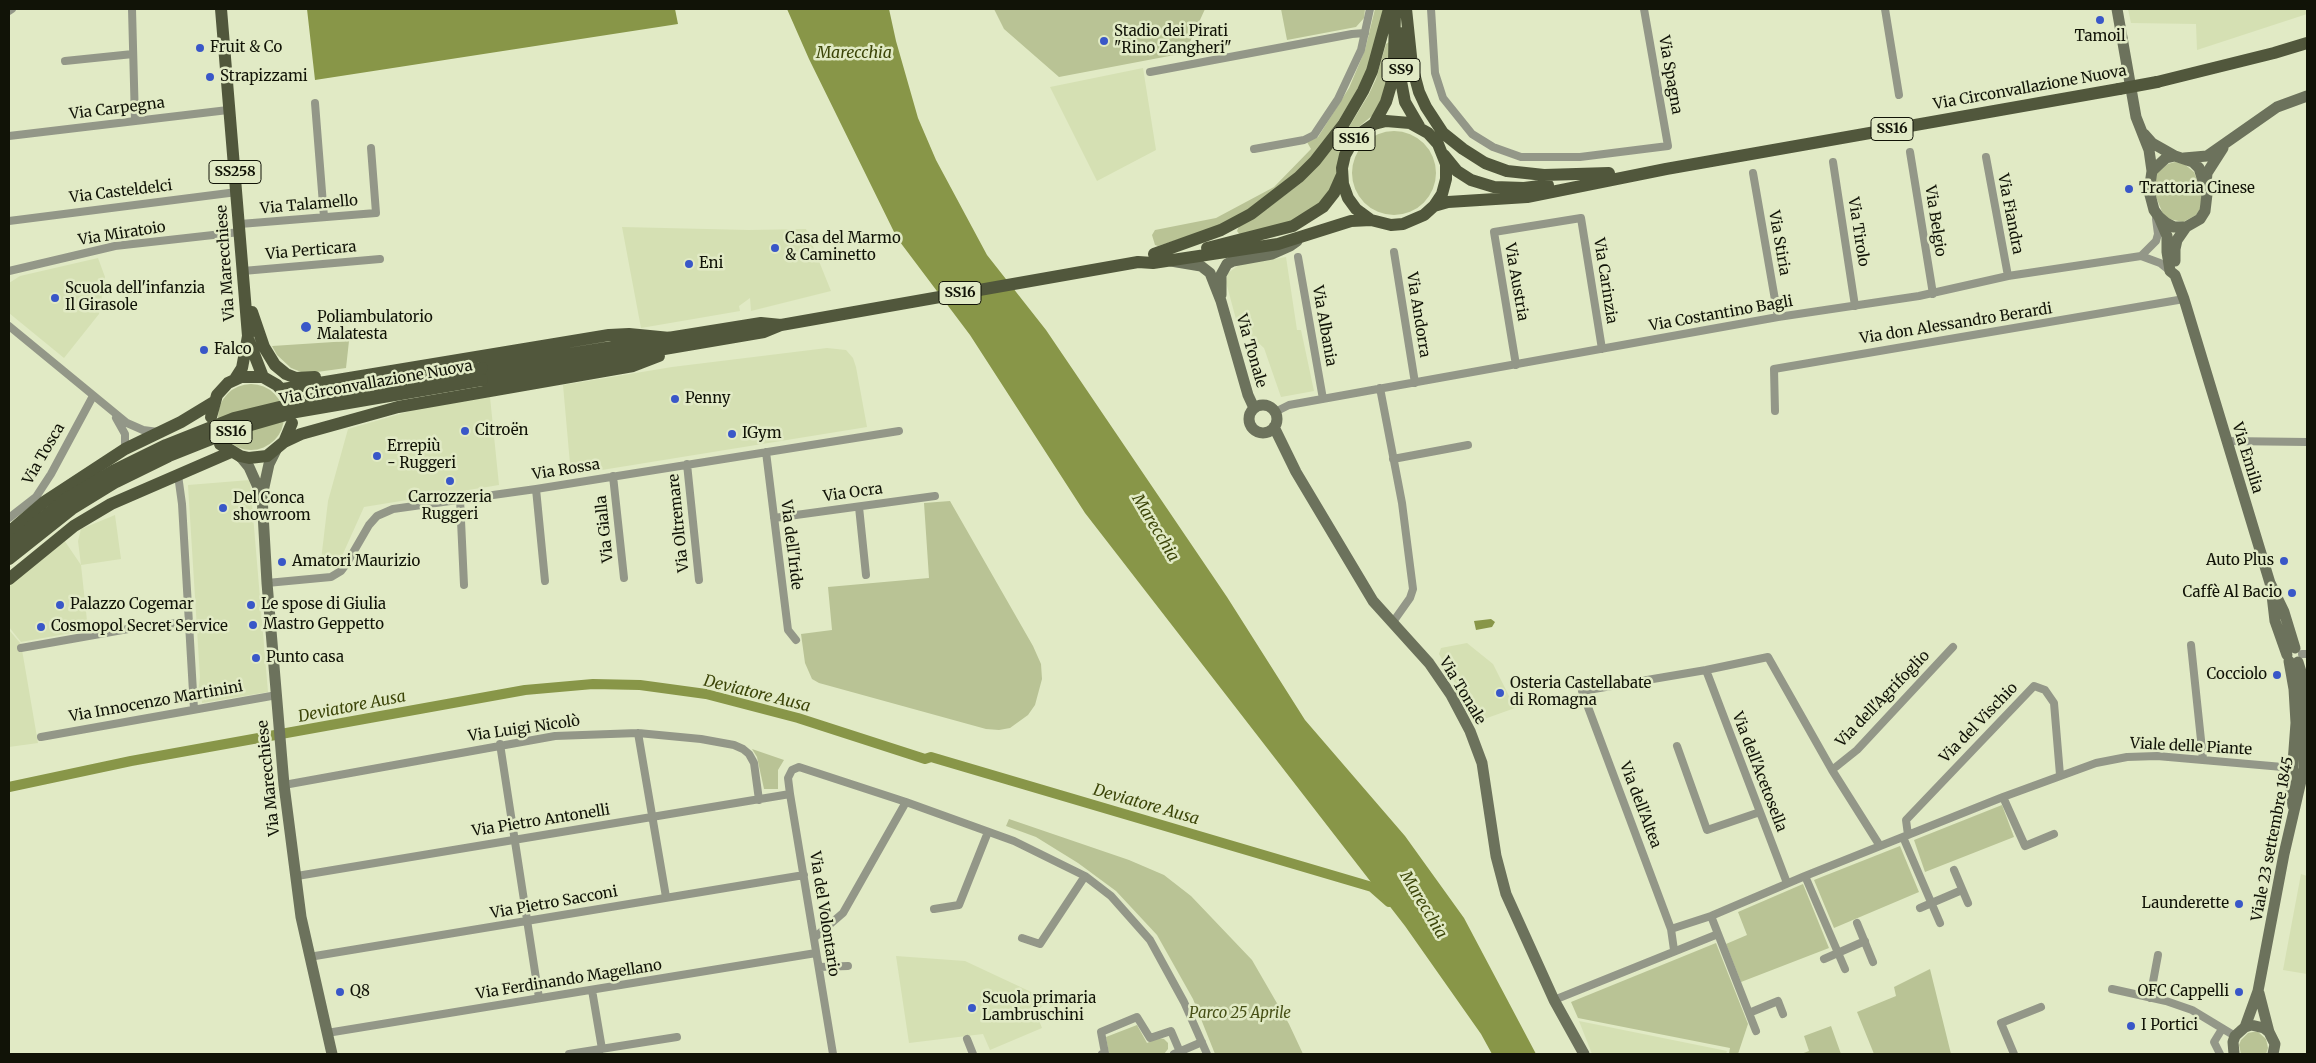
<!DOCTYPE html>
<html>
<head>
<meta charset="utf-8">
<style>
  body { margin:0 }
  #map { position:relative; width:2316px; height:1063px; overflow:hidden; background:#e1eac5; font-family:Merriweather,serif }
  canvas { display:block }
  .frame { position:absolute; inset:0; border:10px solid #111307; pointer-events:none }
</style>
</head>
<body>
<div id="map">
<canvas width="2316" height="1063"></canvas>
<div class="frame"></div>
</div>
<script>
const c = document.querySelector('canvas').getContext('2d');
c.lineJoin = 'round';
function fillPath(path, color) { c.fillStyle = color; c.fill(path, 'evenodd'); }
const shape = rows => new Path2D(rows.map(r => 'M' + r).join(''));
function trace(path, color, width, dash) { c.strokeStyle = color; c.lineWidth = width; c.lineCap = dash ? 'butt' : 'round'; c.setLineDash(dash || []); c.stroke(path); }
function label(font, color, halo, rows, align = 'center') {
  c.font = font + ' Merriweather,serif'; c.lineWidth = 5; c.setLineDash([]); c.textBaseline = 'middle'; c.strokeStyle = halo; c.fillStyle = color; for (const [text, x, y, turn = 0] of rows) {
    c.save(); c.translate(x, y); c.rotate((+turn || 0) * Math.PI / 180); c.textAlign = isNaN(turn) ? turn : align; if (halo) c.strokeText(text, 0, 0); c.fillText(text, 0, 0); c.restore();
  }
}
fillPath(shape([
  [2128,9,2307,9,2307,14,2197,50,2196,24,2131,23],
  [1143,68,1156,150,1097,181,1050,87],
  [622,227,749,230,806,229,831,291,751,311,750,298,739,306,740,311,641,328],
  [1286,257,1297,330,1301,330,1314,391,1281,397,1264,348,1237,323,1226,282,1228,273,1239,265],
  [98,258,105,277,99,314,64,358,9,313,9,283,20,276],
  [827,348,846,350,853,358,856,367,867,427,571,475,563,385,672,367],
  [490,397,499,485,364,507,342,556,330,567,320,569,328,501,348,429,417,409],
  [250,480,268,692,202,703,201,693,198,693,200,677,188,485],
  [115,515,121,559,81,565,88,630,21,642,9,627,9,585,64,540,81,565,78,541,81,529],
  [9,630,21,644,38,743,9,747],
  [1467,643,1493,664,1515,708,1476,722,1439,654,1441,648],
  [2301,874,2307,876,2307,974,2283,970],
  [896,956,965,961,1044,998,1045,1003,1036,1013,1042,1028,990,1050,983,1034,909,1043],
  [1579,1021,1727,1051,1726,1054,1592,1054]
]), '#d5e0b3');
fillPath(shape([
  [994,9,1205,9,1185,53,1059,77,1004,29],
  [1281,9,1365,9,1364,18,1356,27,1287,40],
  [1375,9,1387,9,1372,67,1322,147,1277,192,1225,224,1158,246,1155,245,1152,235,1155,230,1216,218,1274,187,1311,149,1307,142,1318,137,1349,88,1365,50],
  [1389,42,1387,88,1373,115,1355,130,1336,180,1323,202,1299,219,1240,235,1237,231,1239,226,1268,208,1301,183,1346,132,1369,94,1376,79,1386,44],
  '1352 173a42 42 0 1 1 84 0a42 42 0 1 1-84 0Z',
  [2175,162,2183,163,2194,172,2202,194,2200,209,2196,215,2183,222,2169,219,2163,214,2156,197,2154,188,2157,173,2168,164],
  [349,341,346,368,317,372,301,372,291,368,277,355,272,346],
  '218 417a33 33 0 1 1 66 0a33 33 0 1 1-66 0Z',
  [950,501,1033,646,1041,664,1042,679,1035,705,1028,715,1010,728,999,730,986,729,819,683,812,679,805,663,801,634,832,630,828,587,929,578,924,503],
  [752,749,784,760,778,770,778,789,764,789,757,757],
  [2002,805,2014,837,1925,872,1914,840],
  [1009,819,1129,860,1164,875,1191,896,1252,960,1289,1024,1303,1054,1215,1054,1193,999,1157,935,1116,891,1078,863,1036,837,1006,826],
  [1900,846,1919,892,1834,928,1814,880],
  [1803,884,1829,948,1741,982,1726,944,1747,935,1738,912],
  [1716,943,1748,1024,1738,1054,1729,1054,1730,1048,1578,1018,1571,1002],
  [1930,969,1951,1054,1874,1054,1857,1012,1896,996,1894,987],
  [1137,1025,1147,1043,1158,1038,1164,1039,1168,1043,1168,1049,1164,1054,1109,1054,1106,1037],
  [1831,1026,1841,1054,1801,1054,1809,1051,1804,1036],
  [2253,1032,2258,1032,2266,1039,2268,1048,2266,1054,2241,1054,2239,1045,2241,1040,2248,1033]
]), '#b9c395');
fillPath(shape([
  [307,9,675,9,678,24,315,80],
  [787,9,889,9,896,41,918,118,936,160,987,255,1046,330,1227,597,1305,720,1405,836,1464,918,1536,1054,1492,1054,1481,1034,1405,926,1085,513,970,335,897,238,809,59],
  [1491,619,1495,622,1492,627,1476,630,1474,621]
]), '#889648');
trace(shape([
  [9,787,131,761,525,690,593,684,640,685,706,694,798,718,925,759,931,757,1372,887,1389,902]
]), '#889648', 10);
trace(shape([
  [132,9,135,121],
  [1431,9,1435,73,1443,98,1472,134,1493,147,1521,157,1580,157,1668,146,1644,9],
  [1885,9,1899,95],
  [9,11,12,9],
  [65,61,133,54],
  [1150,72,1352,34,1365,33],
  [315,103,324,217],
  [9,136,228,110],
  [1254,149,1304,140,1314,135,1338,99,1361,50,1370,9],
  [1910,152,1933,294],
  [1986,157,2008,276],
  [1833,162,1855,306],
  [1753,173,1778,317],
  [9,221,237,192],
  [240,224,376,213,371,148],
  [1394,252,1415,383],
  [2141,256,2156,241,2158,234,2156,219],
  [1298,257,1323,399],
  [9,271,115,246,240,232],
  [243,271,380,259],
  [9,326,127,423,143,430,158,432],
  [1516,365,1494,232,1581,218,1602,349],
  [1380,388,1402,503,1413,589,1410,598,1393,622],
  [1775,411,1774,369,2184,299],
  [1275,412,1289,405,1778,317,1919,296,2008,276,2141,256,2160,263,2170,271],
  [116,418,125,434,125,449],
  [2226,441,2307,442],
  [766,452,788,630,796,640],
  [1393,459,1468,445],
  [687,464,699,580],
  [178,475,182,504,194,709],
  [613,476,624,578],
  [536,489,545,581],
  [460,499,464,585],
  [859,507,866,575],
  [9,518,36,497,51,474,93,396],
  [774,518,935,496],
  [267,583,331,577,341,571,347,563,369,525,377,516,393,509,536,489,899,431],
  [2191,645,2203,759],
  [21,648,145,626,189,622],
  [2302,654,2307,654],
  [1706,670,1787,883],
  [638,733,666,897],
  [41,737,277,695],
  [500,744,539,998],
  [1677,746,1707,830,1760,812],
  [1832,770,1857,750,1953,647],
  [284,785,555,736,638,733,701,739,734,745,743,749,749,754,754,763,759,800],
  [2003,797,2025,846,2054,834],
  [1908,835,1906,820,2034,686,2045,690,2054,703,2060,775],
  [1903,837,1940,923],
  [1954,870,1968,903],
  [297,876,790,794],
  [1805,876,1845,969],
  [1920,908,1962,890],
  [934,909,959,905,988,832],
  [1711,916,1756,1031],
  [1857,923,1873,962],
  [1671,929,1711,916,1805,876,2003,797,2096,763,2127,757,2157,756,2294,768],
  [814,938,843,913,906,802],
  [1022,938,1040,944,1085,876],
  [1674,950,1671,929,1582,691,1706,670,1768,657,1832,770,1880,846],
  [309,957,804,875],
  [1824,959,1865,941],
  [819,967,848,966],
  [2112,989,2166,1001,2192,1010,2235,1036],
  [592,990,602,1049],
  [2150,998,2158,955],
  [1554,1000,1718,934],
  [1749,1013,1778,1001,1783,1014],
  [327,1033,816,953],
  [967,1039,973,1054],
  [569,1054,677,1037],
  [833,1054,790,794,788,778,792,770,799,767,906,802,1014,841,1085,876,1111,896,1150,940,1184,1002,1207,1054],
  [1102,1054,1105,1053,1101,1032,1137,1017,1150,1038,1171,1031,1180,1052],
  [1174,1054,1202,1042],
  [2014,1054,2001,1023,2041,1007],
  [2220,1054,2214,1042,2222,1029]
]), '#939788', 8);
trace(shape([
  [2117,9,2136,117,2149,150,2152,171],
  [2144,134,2152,143,2175,156],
  [2175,156,2193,162,2199,168,2207,194,2205,211,2200,219,2186,227,2174,227,2166,223,2159,217,2154,210,2149,191,2152,171,2166,158,2175,156],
  [2184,158,2207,156,2277,107,2307,96],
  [2206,184,2207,173,2223,148],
  [2159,217,2167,236,2167,252,2170,271,2175,275,2184,299,2270,583,2284,612,2295,648],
  [1171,261,1201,266,1210,273,1221,301,1248,395,1254,408],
  [2175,261,2175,249,2177,240,2186,227],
  [1221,295,1221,275,1227,264,1233,261,1272,254,1290,246,1297,241],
  '1249 419a14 14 0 1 1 28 0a14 14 0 1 1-28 0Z',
  [1274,427,1296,472,1373,601,1429,663,1451,695,1470,731,1482,763,1496,856,1506,894,1554,1000,1584,1054],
  [276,450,269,464,262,496,267,583,284,785,301,917,332,1054],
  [240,456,249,467,262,496],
  [2272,595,2275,621,2287,655],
  [2289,661,2294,689,2296,723,2291,790,2293,806],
  [2259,993,2269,1032],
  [2245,1027,2258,991,2284,854,2304,768,2306,713,2302,675,2298,662],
  [2234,1054,2233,1042,2235,1036,2245,1027,2251,1025,2264,1028,2269,1032,2275,1044,2273,1054]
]), '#6c725c', 11);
trace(shape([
  [221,9,248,336,242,368,235,379],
  [1406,9,1412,66,1419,92,1426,107,1443,133,1463,149,1485,163,1507,171,1544,175,1609,173],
  [1400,33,1401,81,1405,102,1419,126],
  [2157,82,2274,53,2307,43],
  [1374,124,1386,102,1391,85,1394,61,1395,9],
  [1444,155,1457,171,1471,180,1494,187,1524,188,1548,185],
  [1434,206,1442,194,1446,179,1446,164,1438,144,1428,133,1410,123,1386,121,1374,124,1355,137,1345,155,1342,168,1343,184,1348,198,1356,209,1371,220,1391,225,1403,224,1424,215,1434,206,1448,202,1527,197,1666,169,2119,89],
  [1207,248,1293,226,1323,207,1334,193,1342,175],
  [1154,254,1221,230,1251,214,1299,177,1315,161,1343,125,1363,91,1372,71,1389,9],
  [252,312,264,347,275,365,286,374,296,378,315,377],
  [249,341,263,377],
  [482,368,761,323,781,325],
  [482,380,764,332,781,325,1138,262,1153,263,1278,244,1351,221,1371,220],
  [283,389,609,335,629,334,670,338],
  [211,417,217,395,228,383,241,377,263,377,277,385,286,395],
  [284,442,301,434,398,407,633,366,659,356],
  [220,444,240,456,249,458,267,456,284,442,292,423],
  [9,532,44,502,125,449,181,422,214,402],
  [9,579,74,526,111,504,231,452]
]), '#51573c', 12);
trace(shape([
  [2119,89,2157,82],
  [9,545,66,499,113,471,166,445,234,418,329,395,482,368],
  [9,559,72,509,116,482,169,456,237,429,296,412,482,380]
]), '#51573c', 12);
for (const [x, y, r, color] of [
  [2100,20,5,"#3957c8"],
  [1104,41,5,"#3957c8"],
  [200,48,5,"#3957c8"],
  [210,77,5,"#3957c8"],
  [2129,189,5,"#3957c8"],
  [775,248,5,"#3957c8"],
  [689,264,5,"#3957c8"],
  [55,298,5,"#3957c8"],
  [306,327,6,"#3957c8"],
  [204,350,5,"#3957c8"],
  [675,399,5,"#3957c8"],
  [465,431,5,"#3957c8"],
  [732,434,5,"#3957c8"],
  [377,456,5,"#3957c8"],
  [450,481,5,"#3957c8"],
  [223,508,5,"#3957c8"],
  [2284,561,5,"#3957c8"],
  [282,562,5,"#3957c8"],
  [2292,593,5,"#3957c8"],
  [60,605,5,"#3957c8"],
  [251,605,5,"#3957c8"],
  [253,625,5,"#3957c8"],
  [41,627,5,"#3957c8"],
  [256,658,5,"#3957c8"],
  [2277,675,5,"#3957c8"],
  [1500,693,5,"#3957c8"],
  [2239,904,5,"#3957c8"],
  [340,992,5,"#3957c8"],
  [2239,992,5,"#3957c8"],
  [972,1008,5,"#3957c8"],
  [2131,1026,5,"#3957c8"]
]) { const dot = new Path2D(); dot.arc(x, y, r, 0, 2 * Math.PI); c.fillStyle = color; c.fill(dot); trace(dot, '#e1eac5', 2); }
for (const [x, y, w] of [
  [1401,70,38],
  [1892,129,42],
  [1354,139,42],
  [235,172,52],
  [960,293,42],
  [231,432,42]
]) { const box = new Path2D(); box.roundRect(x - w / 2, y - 11.5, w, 23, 4); c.fillStyle = '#e1eac5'; c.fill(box); trace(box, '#111307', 1); }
label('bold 14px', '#111307', null, [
  ["SS9",1401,70],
  ["SS16",1892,129],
  ["SS16",1354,139],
  ["SS258",235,172],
  ["SS16",960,293],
  ["SS16",231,432]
]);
label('15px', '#111307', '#e1eac5', [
  ["Stadio dei Pirati",1114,32],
  ["\"Rino Zangheri\"",1114,49],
  ["Tamoil",2100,37,"center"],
  ["Fruit & Co",210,48],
  ["Strapizzami",220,77],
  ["Trattoria Cinese",2139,189],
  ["Casa del Marmo",785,239],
  ["& Caminetto",785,256],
  ["Eni",699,264],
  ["Scuola dell'infanzia",65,289],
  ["Il Girasole",65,306],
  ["Poliambulatorio",317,318],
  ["Malatesta",317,335],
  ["Falco",214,350],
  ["Penny",685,399],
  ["Citroën",475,431],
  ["IGym",742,434],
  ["Errepiù",387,447],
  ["- Ruggeri",387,464],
  ["Carrozzeria",450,498,"center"],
  ["Ruggeri",450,515,"center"],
  ["Del Conca",233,499],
  ["showroom",233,516],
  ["Auto Plus",2274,561,"right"],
  ["Amatori Maurizio",292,562],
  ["Caffè Al Bacio",2282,593,"right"],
  ["Palazzo Cogemar",70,605],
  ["Le spose di Giulia",261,605],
  ["Mastro Geppetto",263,625],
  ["Cosmopol Secret Service",51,627],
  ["Punto casa",266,658],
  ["Cocciolo",2267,675,"right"],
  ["Osteria Castellabate",1510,684],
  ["di Romagna",1510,701],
  ["Launderette",2229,904,"right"],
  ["Q8",350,992],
  ["OFC Cappelli",2229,992,"right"],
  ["Scuola primaria",982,999],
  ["Lambruschini",982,1016],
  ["I Portici",2141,1026]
], 'left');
label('15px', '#111307', '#e1eac5', [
  ["Via Spagna",1670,75,80],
  ["Via Circonvallazione Nuova",2030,88,-10],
  ["Via Carpegna",117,109,-7],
  ["Via Casteldelci",121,192,-7],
  ["Via Talamello",309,205,-5],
  ["Via Fiandra",2010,214,79],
  ["Via Belgio",1935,221,81],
  ["Via Tirolo",1858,232,81],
  ["Via Miratoio",122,234,-9],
  ["Via Stiria",1779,243,80],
  ["Via Perticara",311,251,-5],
  ["Via Marecchiese",226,263,-94],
  ["Via Carinzia",1605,281,81],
  ["Via Austria",1516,282,80],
  ["Via Costantino Bagli",1721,314,-10],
  ["Via Andorra",1418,315,81],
  ["Via don Alessandro Berardi",1956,324,-9],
  ["Via Albania",1324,326,80],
  ["Via Tonale",1251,351,74],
  ["Via Circonvallazione Nuova",376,383,-10],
  ["Via Tosca",44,454,-60],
  ["Via Emilia",2247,458,73],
  ["Via Rossa",566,470,-9],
  ["Via Ocra",853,493,-8],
  ["Via Oltremare",679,523,-96],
  ["Via Gialla",605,529,-96],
  ["Via dell'Iride",791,545,83],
  ["Via Tonale",1462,691,59],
  ["Via dell'Agrifoglio",1883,699,-46],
  ["Via Innocenzo Martinini",156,702,-10],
  ["Via del Vischio",1979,723,-46],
  ["Via Luigi Nicolò",524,729,-8],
  ["Viale delle Piante",2191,747,3],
  ["Via dell'Acetosella",1759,772,69],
  ["Via Marecchiese",269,778,-96],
  ["Via dell'Altea",1640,805,69],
  ["Via Pietro Antonelli",541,821,-9],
  ["Viale 23 settembre 1845",2273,839,-79],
  ["Via Pietro Sacconi",554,903,-10],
  ["Via del Volontario",824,914,81],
  ["Via Ferdinando Magellano",569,980,-9]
]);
label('italic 15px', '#475016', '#e1eac5', [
  ["Parco 25 Aprile",1240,1014]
]);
label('italic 16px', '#3c4508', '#e1eac5', [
  ["Marecchia",854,53],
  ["Marecchia",1155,528,59],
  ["Deviatore Ausa",757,694,14],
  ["Deviatore Ausa",352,707,-11],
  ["Deviatore Ausa",1146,805,16],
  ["Marecchia",1423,905,59]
]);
</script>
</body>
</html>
